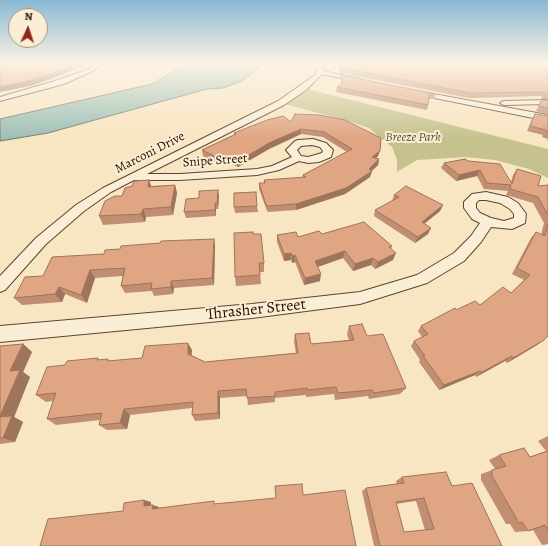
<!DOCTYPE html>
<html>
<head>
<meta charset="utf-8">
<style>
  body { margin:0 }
  #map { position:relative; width:548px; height:546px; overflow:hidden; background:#f8e5c2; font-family:Alegreya,serif }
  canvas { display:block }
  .north { position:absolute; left:8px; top:8px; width:40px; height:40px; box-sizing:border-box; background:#faeed7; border:1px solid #a69581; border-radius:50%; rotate:3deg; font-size:11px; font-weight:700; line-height:16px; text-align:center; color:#271000 }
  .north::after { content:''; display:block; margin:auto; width:14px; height:18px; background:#8f2418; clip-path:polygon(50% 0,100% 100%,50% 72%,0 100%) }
</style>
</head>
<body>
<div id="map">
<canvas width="548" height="546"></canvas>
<div class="north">N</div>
</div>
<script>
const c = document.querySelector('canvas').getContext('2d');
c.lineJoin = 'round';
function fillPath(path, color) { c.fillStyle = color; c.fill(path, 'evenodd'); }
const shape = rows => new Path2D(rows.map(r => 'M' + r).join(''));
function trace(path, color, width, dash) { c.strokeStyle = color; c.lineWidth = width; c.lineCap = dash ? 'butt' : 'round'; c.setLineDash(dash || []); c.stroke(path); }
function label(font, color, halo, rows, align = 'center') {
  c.font = font + ' Alegreya,serif'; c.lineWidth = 4; c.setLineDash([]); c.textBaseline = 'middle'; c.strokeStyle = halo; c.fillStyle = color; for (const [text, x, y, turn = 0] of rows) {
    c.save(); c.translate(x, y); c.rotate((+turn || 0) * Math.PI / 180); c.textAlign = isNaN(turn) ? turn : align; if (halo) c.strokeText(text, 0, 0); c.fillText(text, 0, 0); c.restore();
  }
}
fillPath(shape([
  [303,88,548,149,548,178,529,169,495,160,465,157,417,160,397,172,397,160,392,147,369,128,348,121,281,103]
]), '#c5c28e');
const water = shape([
  [197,62,267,62,242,81,223,88,207,89,48,133,0,141,0,119,152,84,188,63,197,62]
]);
fillPath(water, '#9dbfb5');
trace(water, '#6e796d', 1);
const minor = shape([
  [98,62,105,62,93,71,64,84,0,101,0,97,58,80,89,69,98,62],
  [320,62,326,62,323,71,364,80,360,82,322,74,306,90,284,105,147,174,180,174,257,169,272,166,292,157,286,150,295,141,298,140,313,139,326,143,333,150,331,157,319,162,308,163,299,161,279,170,257,175,180,180,134,180,111,192,84,211,46,244,5,290,0,292,0,276,36,238,76,205,103,188,278,101,315,75,320,62],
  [312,145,320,147,323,151,322,153,308,157,301,156,297,150,301,146,312,145],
  [412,90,548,115,548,121,415,94,412,94,412,90],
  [548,100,548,104,504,105,500,103,504,101,548,100],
  [486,192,508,197,518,203,526,214,525,223,512,229,491,227,481,242,464,261,427,283,360,304,252,318,0,342,0,326,252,304,360,292,417,275,454,253,471,236,480,223,472,219,464,208,464,202,472,194,486,192],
  [479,200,486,200,500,203,510,209,514,214,514,218,504,221,491,218,480,213,476,208,476,203,479,200]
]);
trace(minor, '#5b4530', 2);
fillPath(minor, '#faeed7');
fillPath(shape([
  [548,62,548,99,541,99,542,96,469,98,340,73,339,68,340,64],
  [341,75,436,94,434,99,429,99,428,105,427,110,336,92,337,87,341,84],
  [548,100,548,114,536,111,541,101],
  [295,114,378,156,376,158,379,159,378,165,372,171,370,177,345,194,296,210,268,212,267,211,259,189,259,183,264,183,264,180,302,178,303,175,347,152,323,137,301,134,269,149,238,167,223,160,217,163,203,156,202,150,234,135,234,133,291,122],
  [535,114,548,116,548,141,547,141,548,139,542,137,543,135,527,131,532,119],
  [468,161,511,182,513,175,517,169,538,186,548,185,548,336,537,345,507,363,505,361,476,377,475,375,439,390,419,362,420,360,411,346,414,341,422,337,418,331,421,326,456,310,480,305,511,293,524,280,512,274,531,238,536,232,541,235,544,223,533,203,506,195,508,191,484,189,477,176,456,181,441,168,444,163],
  [149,180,151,186,175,185,177,193,173,215,146,217,145,222,103,225,99,216,122,196],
  [394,195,443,205,440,211,424,224,428,234,415,243,374,216,375,210,392,201],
  [219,196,218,209,216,209,216,216,186,218,184,212,199,198],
  [257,206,258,212,235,213,234,207],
  [253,234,264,263,264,272,260,272,261,284,236,286,235,277],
  [322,234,392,246,391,249,393,260,375,269,371,265,353,271,343,258,318,267,320,281,304,285,295,262,292,263,291,260,284,261,277,242,277,235,298,237],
  [214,239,215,246,214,285,174,288,173,294,154,296,152,291,125,293,121,286,123,276,95,278,87,303,65,294,62,302,22,305,14,298,43,276,104,254,120,249,160,243],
  [349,326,367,336,406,388,400,394,369,399,368,396,335,400,334,394,306,397,306,395,275,398,275,402,248,405,247,396,220,398,220,419,195,421,192,415,192,408,130,415,127,429,107,430,99,425,100,420,56,425,47,419,53,401,46,402,36,395,65,365,98,358,99,360,109,361,142,358,192,350,191,355,205,362,296,353,294,342,295,334,311,344,349,340,347,334],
  [23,344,32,352,23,372,30,377,14,417,23,422,15,442,0,444,0,346],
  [548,436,548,544,542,545,533,530,528,531,515,532,510,524,506,524,481,480,481,474,495,469,489,460,499,455,530,457,546,451,538,441],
  [402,477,452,486,502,546,374,546,362,491,366,488,397,484,396,481],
  [416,501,425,530,404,532,396,504]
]), '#c18e71');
fillPath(shape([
  [0,62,11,62,0,66],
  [79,62,91,62,59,76,30,86,0,92,0,87],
  [301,129,301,134,269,149,238,167,237,162,269,143],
  [380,151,378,156,371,163,372,157],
  [222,154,223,160,217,163,216,157],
  [379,159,378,165,370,172,372,171,370,177,345,194,296,210,296,204,369,169],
  [480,170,477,176,456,181,459,175],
  [149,180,152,188,148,187],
  [175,185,177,193,173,215,171,207],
  [218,190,219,196,218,209,217,203],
  [215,203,216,209,216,216,215,210],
  [443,205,440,211,419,228,422,222],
  [143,209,146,217,145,222,141,214],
  [431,228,428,234,415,243,418,237],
  [214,239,215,246,214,285,212,278],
  [345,251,343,258,314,268,315,261],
  [291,253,291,260,284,261,284,254],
  [396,253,393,260,375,269,378,262],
  [295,255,295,262,292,263,292,256],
  [373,258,371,265,353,271,355,264],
  [90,270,95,278,87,303,81,295],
  [321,274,320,281,304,285,305,278],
  [171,281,174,288,173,294,171,287],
  [59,287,65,294,62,302,55,294],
  [544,340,537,345,507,363,513,358],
  [188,343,192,350,191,361,188,354],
  [23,344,32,352,23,372,30,377,14,417,23,422,15,442,3,438,0,416,10,371],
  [512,356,505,361,476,377,482,372],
  [480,371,475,375,439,390,444,385],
  [218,391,220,398,220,419,218,413],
  [124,409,130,415,127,429,120,423],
  [144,500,151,502,151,508,144,506],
  [153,505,159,507,158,511,152,509]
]), '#9d745c');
const building = shape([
  [16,62,79,62,57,72,27,81,0,87,0,68,16,62],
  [452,62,548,62,548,94,544,94,545,92,471,93,341,68,340,64,452,62],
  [341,75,436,94,429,94,428,105,337,87,343,83,341,75],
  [548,100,548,108,539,106,541,101,548,100],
  [295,114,319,115,345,120,381,138,380,151,372,157,379,159,369,169,372,171,346,188,296,204,268,206,266,205,259,183,265,183,264,180,306,177,303,175,352,149,324,132,301,129,269,143,237,162,222,154,216,157,202,150,236,134,234,133,267,120,283,116,291,122,295,114],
  [535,114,548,116,548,132,546,132,546,130,530,126,535,114],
  [465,159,468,161,500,164,512,184,517,169,541,176,538,186,548,185,548,215,538,197,510,189,511,185,487,183,480,170,459,175,444,163,465,159],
  [149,180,148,187,175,185,171,207,143,209,141,214,99,216,105,201,115,196,122,196,125,188,132,186,134,181,149,180],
  [406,186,443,205,422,222,431,228,418,237,375,210,399,197,394,195,406,186],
  [218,190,217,203,215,203,215,210,184,212,186,199,199,198,199,191,218,190],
  [256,192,257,206,234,207,234,193,256,192],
  [364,222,392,246,389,247,396,253,378,262,373,258,355,264,345,251,315,261,321,274,305,278,295,255,292,256,291,253,284,254,277,235,296,232,298,237,319,231,322,234,364,222],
  [548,223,548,336,544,340,513,358,512,356,482,372,480,371,444,385,423,356,425,356,414,341,428,334,421,326,455,308,456,310,475,301,480,305,503,287,511,293,530,275,517,268,536,232,545,236,548,223],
  [253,232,253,234,261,234,264,263,259,263,260,275,235,277,234,233,253,232],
  [214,239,212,278,171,281,171,287,151,289,152,283,121,286,125,268,90,270,81,295,59,287,55,294,14,298,25,277,43,276,52,257,104,254,105,250,120,249,121,246,160,243,161,241,214,239],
  [362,324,367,336,383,334,406,388,374,393,372,390,338,393,336,387,307,390,307,388,275,392,275,396,247,398,246,389,218,391,218,413,192,415,193,402,124,409,120,423,99,425,102,413,47,419,56,393,36,395,47,367,65,365,67,361,98,358,97,360,108,359,107,361,142,358,145,346,188,343,188,354,205,362,298,353,295,334,309,333,311,344,354,340,349,326,362,324],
  [23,344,10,371,20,370,0,416,0,346,23,344],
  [12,416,3,438,0,438,0,417,12,416],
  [524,448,530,457,548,451,548,530,545,525,528,531,522,522,519,523,492,476,492,470,506,466,499,455,524,448],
  [446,472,452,486,472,483,502,546,380,546,366,488,404,483,402,477,446,472],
  [424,498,434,529,404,532,396,502,424,498],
  [302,484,303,495,345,490,356,546,40,546,48,519,123,511,124,503,144,500,144,506,153,505,152,509,214,501,214,504,276,498,275,486,302,484]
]);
fillPath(building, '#e0a583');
trace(building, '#9d745c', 1);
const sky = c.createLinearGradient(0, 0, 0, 139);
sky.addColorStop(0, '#8ab8d4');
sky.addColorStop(0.45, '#fcf3e4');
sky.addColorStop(1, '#fcf3e400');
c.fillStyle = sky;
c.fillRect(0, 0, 548, 139);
label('italic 13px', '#5e4e32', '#faeed7', [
  ["Breeze Park",413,138]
]);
label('13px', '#271000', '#faeed7', [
  ["Marconi Drive",150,153,-27],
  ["Snipe Street",215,161,-4]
]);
label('16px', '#271000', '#faeed7', [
  ["Thrasher Street",256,310,-6]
]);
</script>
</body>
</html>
